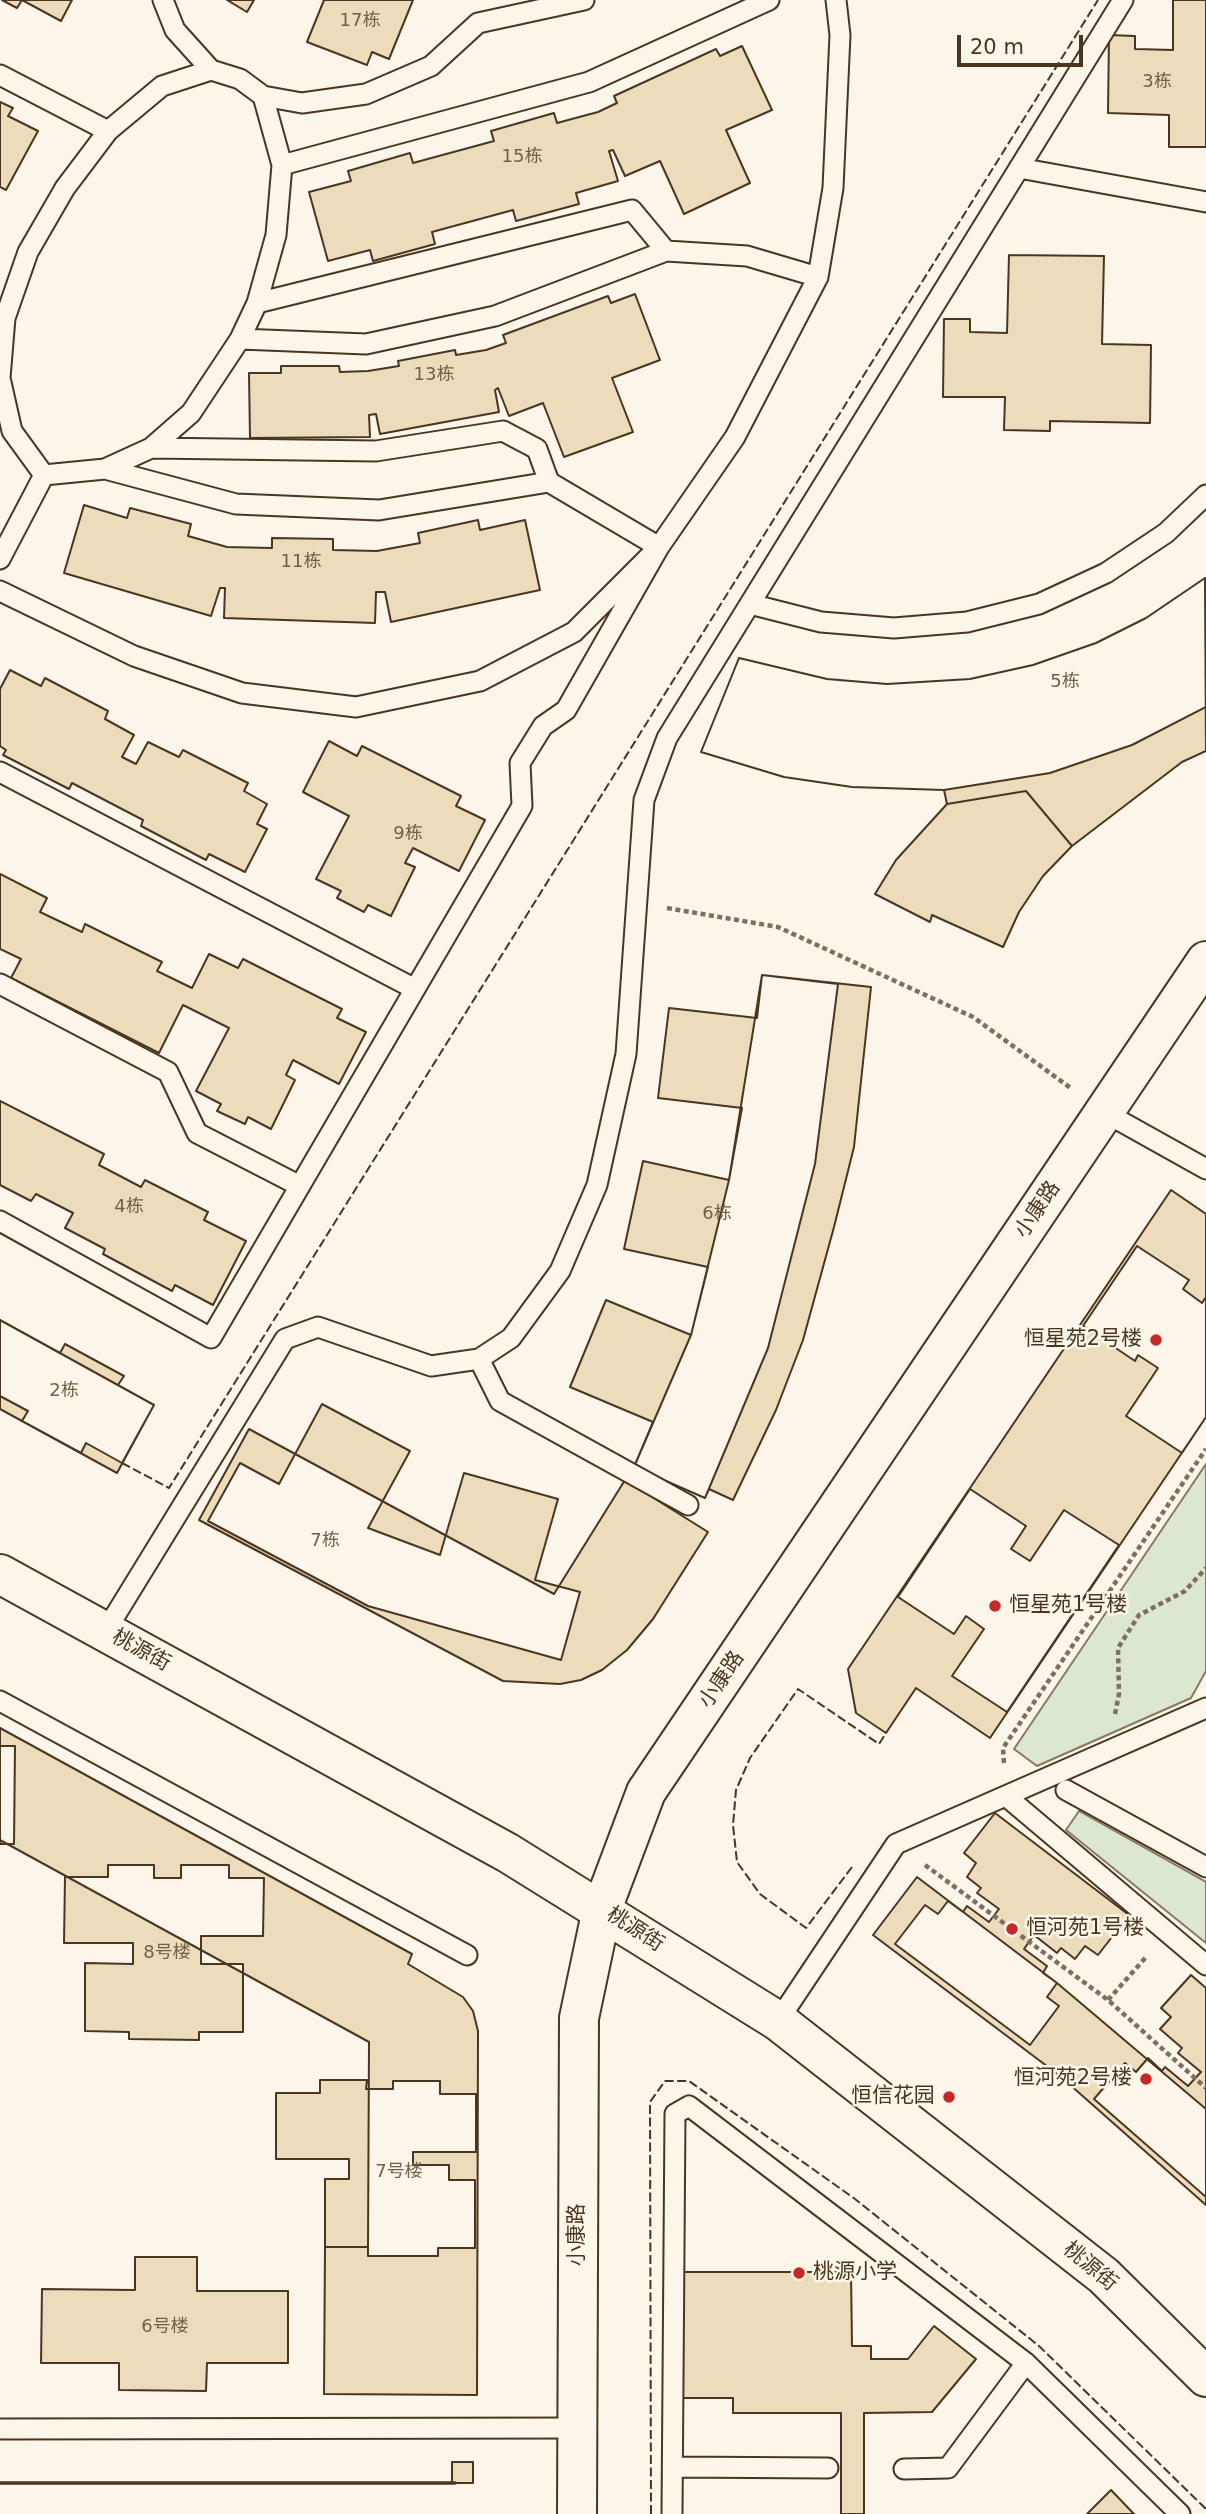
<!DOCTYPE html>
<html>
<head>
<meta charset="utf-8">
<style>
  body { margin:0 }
  #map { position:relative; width:1206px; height:2514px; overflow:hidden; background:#fbf6e9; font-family:"DejaVu Sans",sans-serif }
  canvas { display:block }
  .scale { position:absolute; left:957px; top:35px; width:126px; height:32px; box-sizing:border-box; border:4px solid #4a3520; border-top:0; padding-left:9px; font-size:21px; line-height:24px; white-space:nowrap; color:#4a3520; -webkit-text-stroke:5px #fbf6e9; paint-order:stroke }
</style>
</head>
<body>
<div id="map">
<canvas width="1206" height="2514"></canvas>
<div class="scale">20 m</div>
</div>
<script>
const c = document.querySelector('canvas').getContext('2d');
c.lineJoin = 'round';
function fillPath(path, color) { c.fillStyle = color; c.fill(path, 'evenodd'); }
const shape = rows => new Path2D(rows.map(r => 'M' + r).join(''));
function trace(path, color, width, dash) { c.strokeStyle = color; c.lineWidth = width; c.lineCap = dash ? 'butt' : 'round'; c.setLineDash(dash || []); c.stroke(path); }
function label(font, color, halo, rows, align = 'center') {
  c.font = font + ' "DejaVu Sans","Noto Sans SC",sans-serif'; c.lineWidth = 5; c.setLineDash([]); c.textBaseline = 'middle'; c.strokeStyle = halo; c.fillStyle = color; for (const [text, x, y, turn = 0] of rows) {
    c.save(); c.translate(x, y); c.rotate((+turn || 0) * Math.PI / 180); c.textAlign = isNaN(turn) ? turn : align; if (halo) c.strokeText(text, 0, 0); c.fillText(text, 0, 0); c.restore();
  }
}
const green = shape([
  [1206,1464,1206,1671,1191,1698,1037,1766,1014,1749,1206,1464],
  [1079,1811,1206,1882,1206,1943,1066,1830,1079,1811]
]);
fillPath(green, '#dce7d0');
trace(green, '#887966', 2);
const building = shape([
  [2,0,72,0,61,21,22,0,17,8,2,0],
  [227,0,254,0,247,12,227,0],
  [324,0,413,0,389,59,372,52,367,65,307,42,324,0],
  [1173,0,1206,0,1206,147,1169,147,1169,115,1108,113,1109,35,1135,36,1135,49,1173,50,1173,0],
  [742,46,772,110,726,130,750,183,684,214,660,161,625,176,613,150,609,151,618,181,576,193,579,204,516,221,513,210,432,232,435,244,373,261,370,250,328,261,309,192,351,181,348,171,410,153,413,163,494,141,491,131,554,113,557,123,598,112,617,103,614,96,716,49,720,56,742,46],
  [0,102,13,108,8,116,38,131,6,190,0,187,0,102],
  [1009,255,1104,256,1102,344,1151,345,1150,423,1050,421,1050,431,1004,430,1005,397,943,397,944,319,970,319,970,332,1007,333,1009,255],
  [635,294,660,360,612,378,633,432,564,457,543,403,509,416,498,388,495,390,499,412,380,434,376,414,369,415,370,437,250,438,249,373,281,373,281,366,339,366,340,372,368,371,399,366,398,361,455,350,456,355,486,350,506,343,503,335,608,296,611,303,635,294],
  [84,505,127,518,130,508,191,524,188,536,227,547,272,548,272,538,333,539,333,550,377,551,420,543,418,533,478,520,480,530,525,520,540,590,391,622,385,592,376,592,375,623,224,618,225,588,220,588,211,616,64,573,84,505],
  [1205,578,1206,707,1132,745,1050,773,944,790,852,787,784,777,701,752,739,658,827,679,887,684,970,679,1033,665,1096,643,1146,618,1205,578],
  [1205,578,1206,751,1182,762,1072,846,1026,791,947,804,944,790,852,787,784,777,701,752,739,658,827,679,887,684,970,679,1033,665,1096,643,1146,618,1205,578],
  [10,670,41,686,45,678,108,711,105,719,134,735,122,757,136,764,148,742,179,757,183,750,248,783,244,791,267,804,257,824,267,829,245,872,209,854,206,860,141,826,143,820,72,783,69,789,3,755,6,750,0,746,0,689,10,670],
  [329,741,357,756,362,746,461,796,456,806,485,820,459,871,413,848,405,863,415,867,391,916,368,905,364,912,337,898,341,891,316,879,349,816,303,792,329,741],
  [1026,791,1072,846,1043,876,1019,912,1003,947,932,915,930,922,875,894,896,860,947,804,1026,791],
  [0,874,47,898,40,912,82,932,85,924,162,962,157,971,192,988,209,954,238,968,243,959,342,1009,337,1018,366,1032,339,1084,293,1060,286,1075,295,1080,271,1129,248,1117,245,1124,217,1111,221,1104,196,1091,229,1028,183,1005,159,1053,11,978,21,959,0,949,0,874],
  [762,975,838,984,815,1164,768,1348,705,1498,634,1467,653,1422,570,1387,606,1300,691,1335,708,1267,624,1249,643,1161,729,1180,742,1108,658,1098,669,1008,757,1018,762,975],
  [762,975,871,987,854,1147,834,1227,803,1340,776,1410,733,1500,709,1489,705,1498,634,1467,691,1335,729,1180,762,975],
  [0,1101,104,1154,99,1165,141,1187,145,1180,208,1212,204,1220,246,1241,213,1305,175,1285,172,1291,103,1254,105,1249,65,1228,73,1213,36,1194,31,1201,0,1185,0,1101],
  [1171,1190,1206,1214,1206,1417,990,1738,916,1688,886,1733,856,1713,848,1669,1171,1190],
  [1137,1246,1189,1280,1183,1289,1202,1303,1206,1297,1206,1417,1182,1453,1126,1416,1158,1368,1138,1355,1135,1361,1083,1326,1137,1246],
  [0,1320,154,1405,117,1473,0,1409,0,1320],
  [0,1320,60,1353,65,1344,124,1376,118,1385,154,1405,122,1463,86,1443,81,1453,22,1421,28,1411,0,1396,0,1320],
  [322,1404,410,1451,368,1528,440,1555,464,1473,558,1499,535,1580,580,1592,561,1660,368,1606,208,1521,240,1463,279,1484,322,1404],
  [249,1429,554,1594,625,1480,708,1532,653,1619,627,1650,602,1670,581,1680,560,1684,503,1681,199,1520,249,1429],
  [970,1489,1026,1526,1011,1549,1030,1561,1064,1510,1119,1545,1007,1712,952,1676,984,1629,966,1616,954,1634,898,1597,970,1489],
  [0,1728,412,1954,408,1964,463,1997,473,2011,478,2031,477,2395,324,2394,325,2247,368,2247,369,2042,0,1840,0,1728],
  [0,1746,15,1746,14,1844,0,1844,0,1746],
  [995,1813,1129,1915,1098,1955,1085,1946,1075,1959,1061,1948,1057,1953,1034,1935,1024,1949,1047,1966,1043,1973,1057,1983,1047,1997,1059,2006,1030,2045,895,1944,925,1905,938,1914,948,1901,963,1912,967,1906,989,1922,999,1909,977,1893,981,1888,967,1877,976,1863,964,1853,995,1813],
  [108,1865,154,1865,154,1878,181,1878,181,1865,229,1865,229,1878,264,1878,263,1936,201,1936,201,1964,243,1964,243,2032,199,2032,199,2040,129,2039,129,2032,85,2031,85,1963,133,1964,133,1943,64,1943,65,1877,108,1877,108,1865],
  [917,1877,1057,1983,1206,2109,1206,2205,1060,2076,873,1935,917,1877],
  [1191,1975,1206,1988,1206,2197,1094,2099,1125,2063,1136,2072,1148,2058,1162,2071,1165,2067,1188,2086,1201,2072,1178,2053,1182,2048,1160,2029,1171,2017,1161,2008,1191,1975],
  [320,2080,367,2080,366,2089,393,2089,393,2081,440,2081,440,2094,476,2094,476,2152,413,2152,413,2165,449,2165,449,2180,475,2180,475,2248,438,2248,438,2256,368,2256,368,2247,325,2247,325,2179,349,2179,349,2159,276,2159,276,2093,320,2093,320,2080],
  [135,2257,197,2257,197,2291,288,2291,288,2363,207,2363,206,2391,119,2390,119,2363,41,2363,42,2289,135,2290,135,2257],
  [682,2272,851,2272,852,2346,871,2346,871,2359,908,2359,934,2326,976,2359,932,2412,864,2413,864,2514,841,2514,841,2413,733,2413,733,2398,682,2398,682,2272],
  [452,2462,473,2462,473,2483,452,2483,452,2462],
  [1111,2490,1134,2514,1087,2514,1111,2490]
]);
fillPath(building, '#ecdcbc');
trace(building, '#4a3520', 2);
const lane = shape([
  [163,0,175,30,211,70,240,79,263,96,302,103,366,94,431,66,478,23,584,0],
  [211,70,162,86,108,131,65,188,28,252,5,318,0,378,12,431,44,475,105,469,151,448,191,413,240,339,257,303,276,235,282,165,263,96],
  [0,75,108,131],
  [282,165,589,82,769,0],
  [1019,168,1206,202],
  [257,303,632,210,666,251],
  [240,339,366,344,495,316,666,251,747,256,818,277],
  [151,448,376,451,503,431,537,449,549,482],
  [0,559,44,475],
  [0,591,134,656,242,693,356,707,480,681,574,632,659,547,735,437,818,277,833,188,840,35,836,0],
  [750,604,821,622,894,628,967,622,1039,604,1106,573,1166,533,1206,495],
  [0,772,415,989],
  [0,984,168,1072,197,1133,300,1186],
  [1104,1112,1206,1169],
  [0,1221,211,1338,522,806,520,763,543,726,566,710,659,547,549,482,379,510,236,504,105,469],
  [479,1359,500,1401,688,1505],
  [105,1632,285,1339,318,1327,431,1366,479,1359,511,1338,560,1271,597,1185,626,1054,644,800,667,738,1123,0],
  [0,1701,467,1955],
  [1066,1790,1206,1867],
  [1007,1797,1206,1965],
  [778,2021,896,1844,1206,1708],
  [0,2429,577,2428],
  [673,2467,828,2468],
  [904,2469,948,2468,1026,2363],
  [672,2514,675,2114,689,2106,1026,2363,1180,2514]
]);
const street = shape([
  [577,2514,579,2018,602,1909,646,1792,1206,961]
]);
const secondary = shape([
  [0,1574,508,1853,778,2021,1104,2276,1206,2377]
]);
trace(lane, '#4a3520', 23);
trace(street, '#4a3520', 42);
trace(secondary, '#4a3520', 42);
trace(shape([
  [667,908,778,927,973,1017,1072,1089],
  [1115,1714,1119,1694,1118,1648,1139,1615,1185,1591,1206,1568],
  [1004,1763,1003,1748,1206,1449],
  [925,1865,1108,2000,1206,2088],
  [1108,2000,1147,1956]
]), '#7f6f5c', 4.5, [5, 3.5]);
trace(lane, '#fbf6e9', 19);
trace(street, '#fbf6e9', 38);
trace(secondary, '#fbf6e9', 38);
trace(shape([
  [122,1463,169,1488,1098,0],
  [852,1867,806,1928,760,1894,737,1862,733,1825,736,1790,750,1758,798,1689,879,1744,886,1733],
  [651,2514,650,2102,665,2081,689,2081,855,2199,1039,2346,1206,2509]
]), '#4a3520', 2, [9, 3.5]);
trace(shape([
  [0,2483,455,2483]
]), '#4a3520', 3.5);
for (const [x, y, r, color] of [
  [1156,1340,7,"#c62828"],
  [995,1606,7,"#c62828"],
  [1012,1929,7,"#c62828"],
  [1146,2079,7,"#c62828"],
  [949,2097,7,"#c62828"],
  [799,2273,7,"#c62828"]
]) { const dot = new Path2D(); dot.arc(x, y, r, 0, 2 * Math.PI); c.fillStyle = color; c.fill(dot); trace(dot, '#fbf6e9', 2.5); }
label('18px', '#725f47', null, [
  ["17栋",360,21],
  ["3栋",1157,82],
  ["15栋",522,157],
  ["13栋",434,375],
  ["11栋",301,562],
  ["5栋",1065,682],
  ["9栋",408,834],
  ["4栋",129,1207],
  ["6栋",717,1214],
  ["2栋",64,1391],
  ["7栋",325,1541],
  ["8号楼",167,1953],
  ["7号楼",399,2172],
  ["6号楼",165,2327]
]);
label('21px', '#4a3520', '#fbf6e9', [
  ["小康路",1038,1210,-56],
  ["桃源街",141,1651,29],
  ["小康路",722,1680,-56],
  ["桃源街",635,1930,33],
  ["小康路",578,2235,-90],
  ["桃源街",1090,2267,40]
]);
label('21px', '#4a3520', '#fbf6e9', [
  ["恒星苑2号楼",1142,1340],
  ["恒星苑1号楼",1009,1606,"left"],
  ["恒河苑1号楼",1026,1929,"left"],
  ["恒河苑2号楼",1132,2079],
  ["恒信花园",935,2097],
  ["桃源小学",813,2273,"left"]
], 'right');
</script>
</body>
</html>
